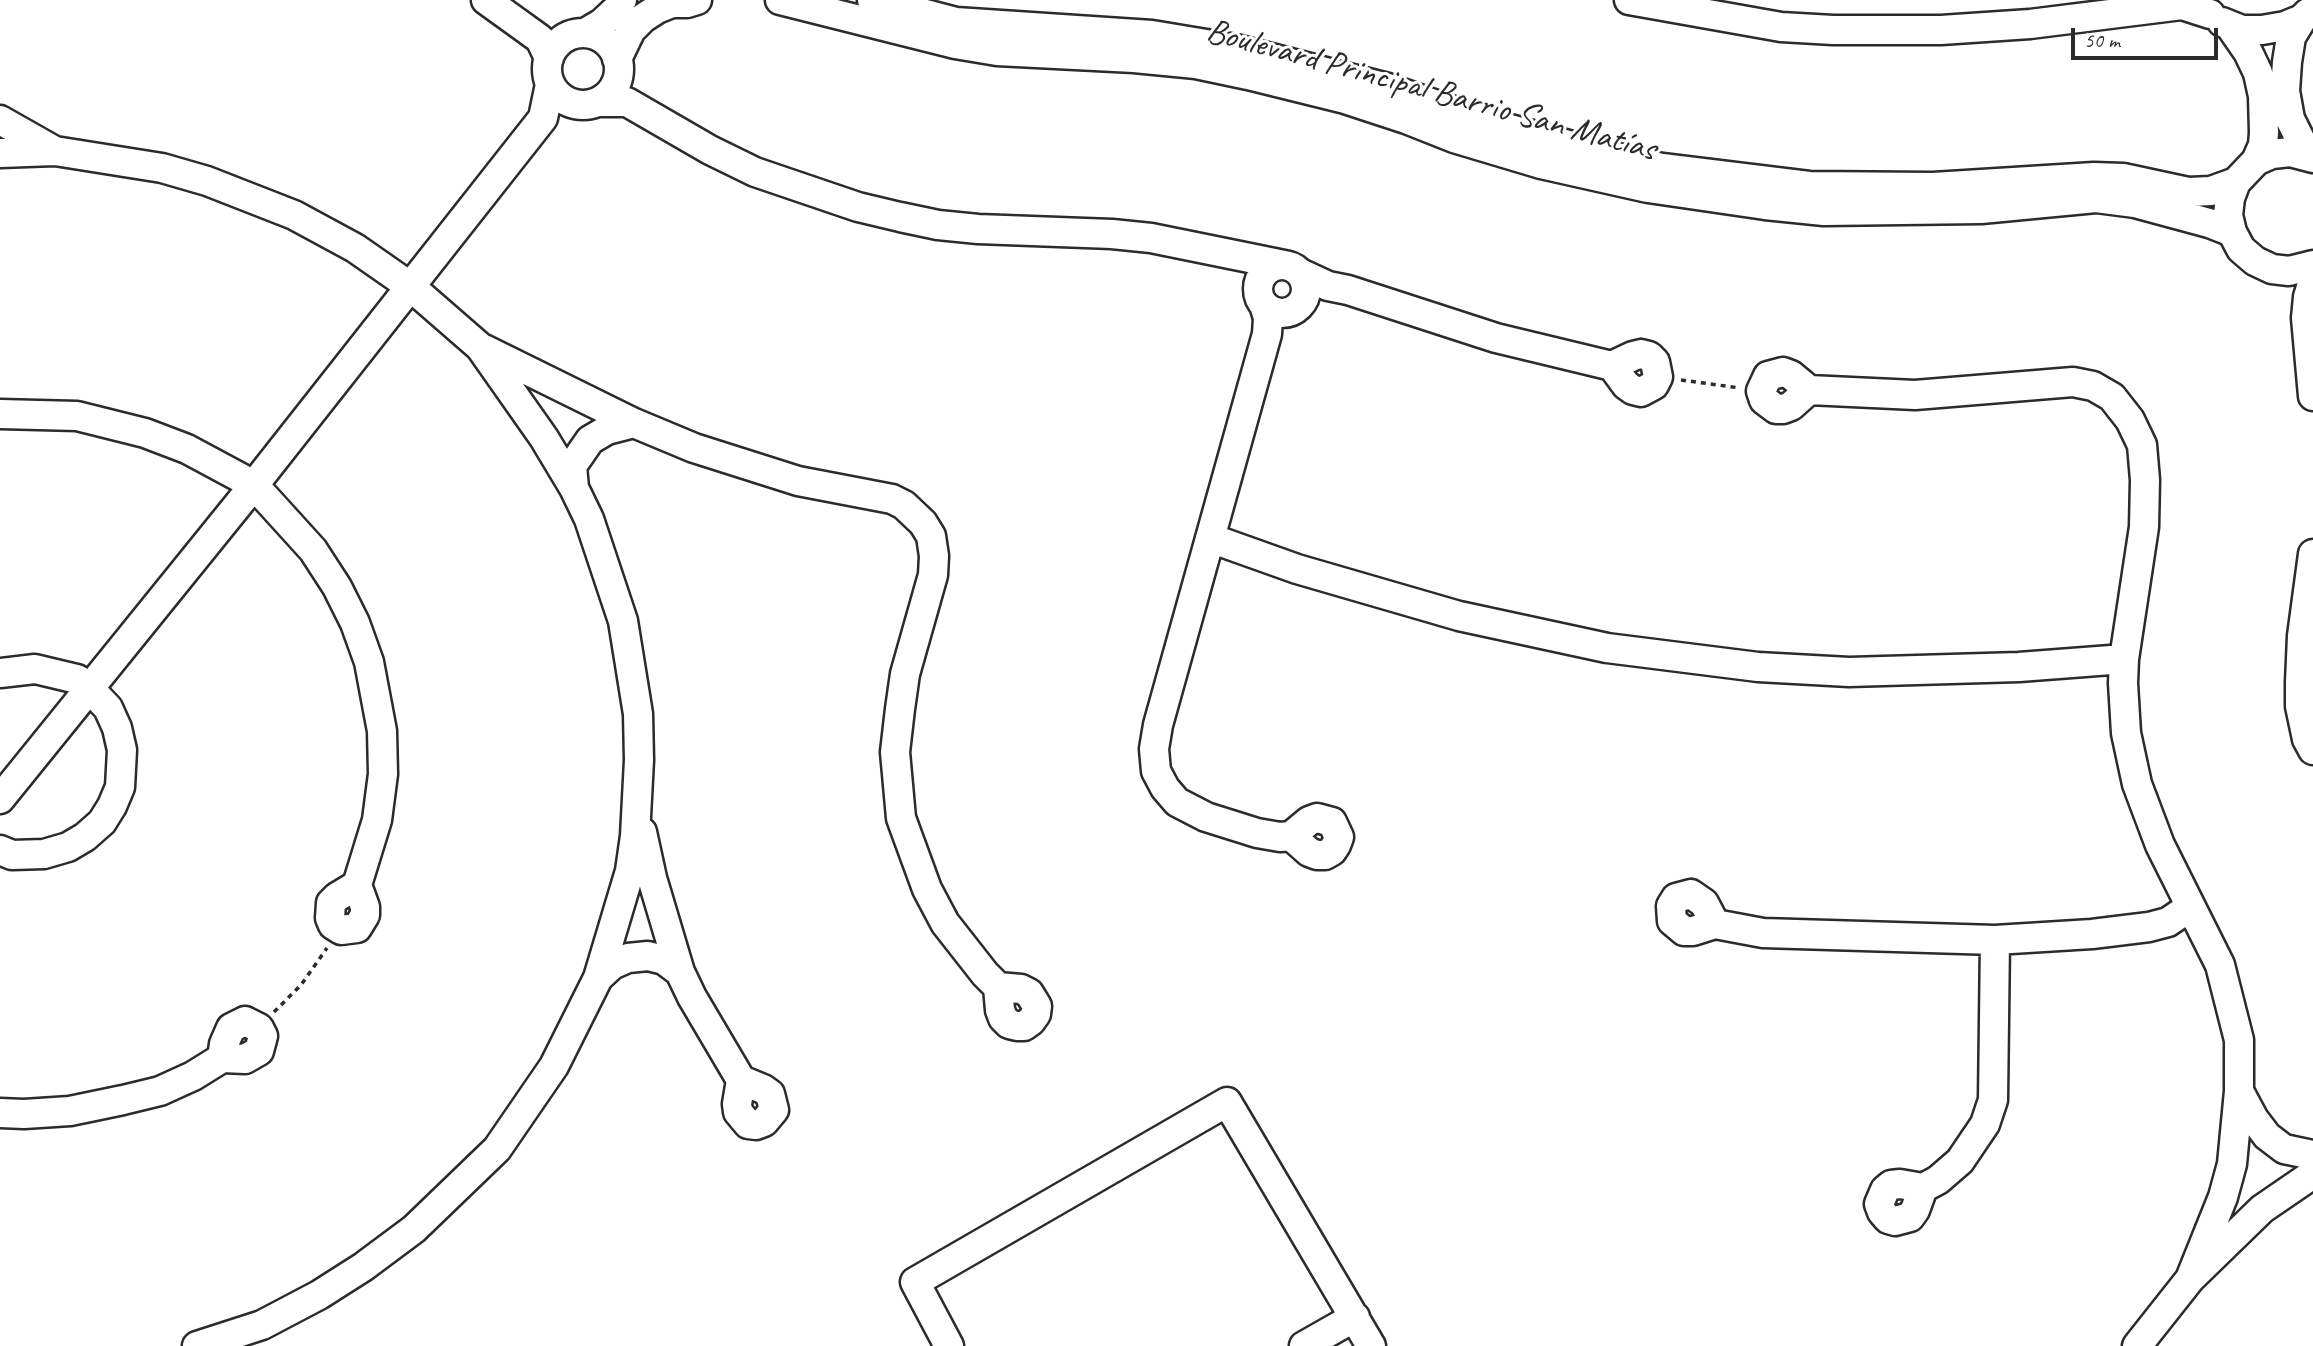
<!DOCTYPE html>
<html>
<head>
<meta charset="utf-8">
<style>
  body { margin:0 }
  #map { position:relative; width:2313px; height:1346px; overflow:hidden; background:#fff; font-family:Caveat,sans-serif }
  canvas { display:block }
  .scale { position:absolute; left:2071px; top:28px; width:147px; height:32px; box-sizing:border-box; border:4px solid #2b2b2b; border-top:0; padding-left:9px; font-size:21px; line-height:24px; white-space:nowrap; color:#2b2b2b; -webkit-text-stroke:5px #fff; paint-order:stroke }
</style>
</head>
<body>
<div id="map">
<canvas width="2313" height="1346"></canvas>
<div class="scale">50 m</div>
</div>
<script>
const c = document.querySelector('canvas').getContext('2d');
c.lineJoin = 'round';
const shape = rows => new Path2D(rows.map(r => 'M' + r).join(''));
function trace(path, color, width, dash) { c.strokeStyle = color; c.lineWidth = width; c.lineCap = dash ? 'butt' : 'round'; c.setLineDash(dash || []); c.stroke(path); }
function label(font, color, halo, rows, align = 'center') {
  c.font = font + ' Caveat,sans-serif'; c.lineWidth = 6; c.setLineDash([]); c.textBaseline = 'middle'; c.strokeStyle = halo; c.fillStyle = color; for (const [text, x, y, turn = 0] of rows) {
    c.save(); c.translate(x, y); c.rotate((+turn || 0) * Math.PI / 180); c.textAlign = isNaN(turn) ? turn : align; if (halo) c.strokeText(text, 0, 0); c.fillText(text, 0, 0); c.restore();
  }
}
const minor = shape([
  [486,0,540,39,549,58],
  [663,0,672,3,687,3,697,0],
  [780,0,955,44,997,51,1134,58,1196,64,1248,75,1345,99,1406,119,1454,138,1541,164,1648,188,1765,205,1824,211,1981,209,2096,198,2135,203,2209,223,2232,232],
  [872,0,956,22,1152,35,1236,49,1388,88,1488,123,1572,146,1662,168,1809,186,1933,187,2094,177,2123,178,2188,192,2211,191,2236,182],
  [1629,0,1781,27,1833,30,1941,30,2030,24,2182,5,2210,14],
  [2302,19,2291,37,2287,62,2285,91,2290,119,2308,155],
  [2222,22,2242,30,2262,30,2285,26,2302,19,2308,13],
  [2230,26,2248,52,2258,73,2263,96,2264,133,2263,145,2256,161],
  [585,33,602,23,617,9,622,0],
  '547 69a36 36 0 1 1 72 0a36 36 0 1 1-72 0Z',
  [617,59,631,30,643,18,657,9,672,3],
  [598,102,627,102,710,150,755,172,858,207,900,217,938,225,978,229,1112,234,1151,238,1284,265],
  [0,120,53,150],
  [0,153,55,151,162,168,207,181,294,215,355,248,411,287,480,347,544,438,574,488,589,519,623,621,638,714,639,760,635,836,630,871,598,978,554,1066,497,1149,414,1229,363,1267,319,1295,262,1325,197,1346],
  [2313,158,2290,152,2272,154,2256,161,2236,182,2230,198,2228,215,2232,232,2241,249,2255,261,2272,269,2289,271,2313,265],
  '1258 289a24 24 0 1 1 48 0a24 24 0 1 1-48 0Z',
  [1300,273,1328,286,1348,290,1496,338,1612,366],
  [2313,281,2308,297,2306,318,2313,396],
  [1264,305,1268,318,1267,334,1158,725,1154,749,1156,771,1165,788,1177,802,1206,817,1257,833,1280,837,1291,836],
  [484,349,634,423,694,448,798,481,892,499,904,505,923,523,931,536,934,556,933,575,905,674,900,709,895,752,901,818,927,889,945,923,985,974,998,987],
  [1641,354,1649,356,1655,362,1658,377,1654,385,1641,392,1633,390,1626,385,1612,366,1633,356,1641,354],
  [1783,372,1791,375,1809,390,1791,406,1783,409,1776,409,1764,400,1761,391,1768,376,1783,372],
  [1809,390,1915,395,2073,382,2093,386,2112,397,2130,420,2142,445,2145,480,2144,527,2124,659,2123,683,2126,733,2137,784,2160,845,2220,965,2239,1040,2239,1091,2254,1119,2267,1136,2284,1149,2313,1155],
  [0,414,77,416,145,433,187,449,254,485,313,550,337,587,355,623,369,662,382,731,383,774,377,820,357,885],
  [574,488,572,466,590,440,607,430,634,423],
  [1210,538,1297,569,1459,616,1607,648,1758,667,1849,672,2019,667,2124,659],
  [2313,554,2302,636,2300,682,2300,706,2307,739,2313,750],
  [0,673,35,669,77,679,89,688,108,708,117,728,122,750,120,787,112,806,102,822,85,837,68,847,44,854,12,855,0,850],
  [0,799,254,485,543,118,550,84],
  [1317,818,1332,822,1339,837,1336,845,1332,851,1325,855,1317,855,1309,852,1291,836,1309,821,1317,818],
  [642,832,652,878,680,972,692,997,741,1080],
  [357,885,365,907,365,915,357,928,341,930,333,925,330,918,331,903,337,897,357,885],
  [1691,894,1704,903,1715,924,1693,931,1684,931,1672,921,1671,906,1676,898,1691,894],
  [1715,924,1763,933,1995,940,2092,934,2149,927,2168,922,2190,907],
  [598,978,612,965,628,958,648,956,664,960,680,972],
  [998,987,1021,989,1029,993,1037,1006,1036,1014,1031,1021,1024,1026,1017,1026,1009,1024,1003,1018,1000,1010,998,987],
  [245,1021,259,1028,263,1036,259,1051,245,1059,222,1058,224,1044,231,1028,245,1021],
  [741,1080,763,1089,770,1094,774,1110,764,1122,756,1125,748,1124,738,1112,737,1104,741,1080],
  [2239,1091,2232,1164,2223,1197,2190,1279,2262,1209,2313,1174],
  [0,1113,24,1114,70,1111,123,1100,160,1091,193,1076,222,1058],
  [1900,1184,1923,1188,1915,1210,1910,1217,1895,1221,1888,1219,1882,1212,1879,1204,1885,1190,1891,1185,1900,1184],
  [1923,1188,1938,1180,1960,1161,1985,1124,1993,1100,1995,940],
  [949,1346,915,1282,1227,1102,1371,1346],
  [1304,1346,1355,1317],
  [2137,1346,2190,1279]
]);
trace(minor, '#2b2b2b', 33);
trace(shape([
  [1681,380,1740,388],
  [274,1012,301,985,327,948]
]), '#2b2b2b', 3.5, [5, 5]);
trace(minor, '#fff', 28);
label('35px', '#2b2b2b', '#fff', [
  ["Boulevard Principal Barrio San Matías",1431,91,15]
]);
</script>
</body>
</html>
